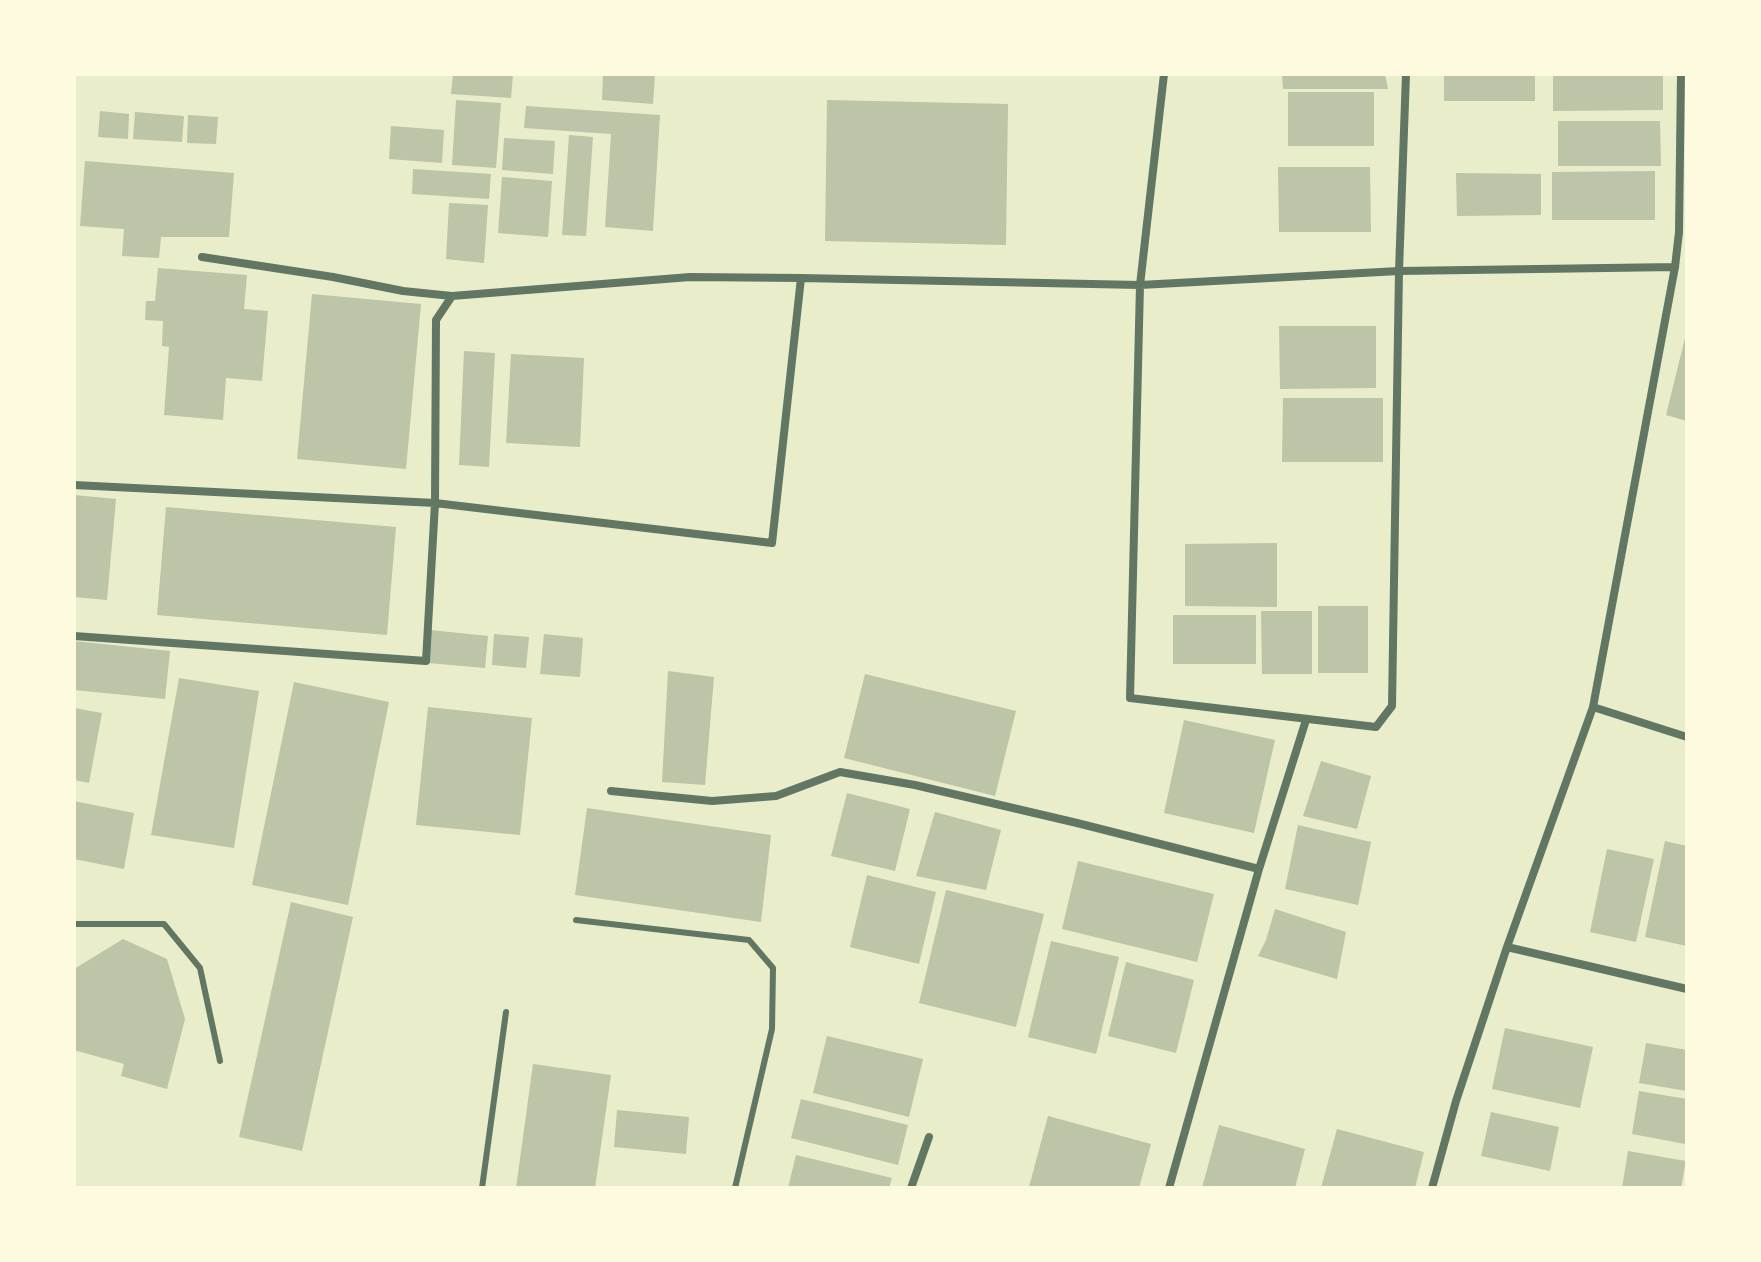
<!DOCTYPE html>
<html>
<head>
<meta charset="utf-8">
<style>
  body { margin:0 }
  #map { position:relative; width:1761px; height:1262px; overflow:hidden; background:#e9edc9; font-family:Raleway,sans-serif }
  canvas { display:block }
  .frame { position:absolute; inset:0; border:76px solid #fefae0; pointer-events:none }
</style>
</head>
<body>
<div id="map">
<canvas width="1761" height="1262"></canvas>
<div class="frame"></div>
</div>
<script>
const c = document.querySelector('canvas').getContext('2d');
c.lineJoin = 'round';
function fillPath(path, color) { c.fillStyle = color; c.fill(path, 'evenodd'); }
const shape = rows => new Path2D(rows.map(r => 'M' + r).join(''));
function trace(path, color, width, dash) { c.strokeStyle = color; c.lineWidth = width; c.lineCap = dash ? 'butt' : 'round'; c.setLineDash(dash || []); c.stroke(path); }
fillPath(shape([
  [453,74,513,74,511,98,451,94],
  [603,74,655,74,653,104,602,100],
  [1282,74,1385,74,1388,89,1283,89],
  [1444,74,1535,74,1535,101,1444,101],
  [1553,74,1663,74,1663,110,1553,111],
  [1288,92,1374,92,1374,146,1288,146],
  [456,100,501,103,496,168,452,165],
  [827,100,1008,104,1006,245,825,241],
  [526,106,660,115,653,231,605,227,611,134,524,128],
  [100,111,129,114,128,139,98,137],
  [135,112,184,116,182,142,133,139],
  [188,115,218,117,216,144,187,143],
  [1558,121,1660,121,1661,166,1558,166],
  [391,126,444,130,442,163,389,159],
  [569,135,593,137,586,236,562,235],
  [504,138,555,141,553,174,502,170],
  [85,161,234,173,229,237,161,237,159,258,122,256,124,229,80,226],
  [1278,167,1370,167,1371,232,1279,232],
  [413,169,491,174,489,199,412,194],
  [1655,171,1655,220,1552,220,1552,172],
  [1456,173,1541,174,1541,215,1457,216],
  [502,177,552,181,548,237,498,233],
  [449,203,488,205,484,263,446,259],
  [158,268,247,275,244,309,268,311,262,381,226,378,223,420,164,415,169,347,162,346,163,321,145,320,146,301,155,301],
  [312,294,421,304,406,469,297,459],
  [1279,326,1376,326,1376,388,1280,389],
  [1686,334,1687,334,1687,421,1666,415],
  [464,351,495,353,489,467,459,465],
  [511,354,584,358,580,447,506,443],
  [1283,398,1383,398,1383,462,1282,462],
  [74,495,116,499,107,600,74,597],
  [166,507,396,527,387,635,157,615],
  [1277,543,1277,607,1185,606,1185,544],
  [1318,606,1368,606,1368,673,1318,673],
  [1261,611,1312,611,1312,674,1262,674],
  [1173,615,1256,615,1256,664,1173,664],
  [431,630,488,636,485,668,428,663],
  [494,634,529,637,526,668,492,665],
  [544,634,583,638,580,677,540,674],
  [74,641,170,651,165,699,74,690],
  [668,671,714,677,705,785,662,782],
  [865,674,1016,711,995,796,844,758],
  [179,678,259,691,234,848,151,835],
  [294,682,389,702,348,905,252,885],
  [428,707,532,718,520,835,416,825],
  [74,708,102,713,89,783,74,780],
  [1184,720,1275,740,1254,833,1164,813],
  [1321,761,1371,776,1357,829,1303,816],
  [847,793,910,809,895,871,831,856],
  [74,801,134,813,124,869,74,859],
  [587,808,771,835,761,922,575,895],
  [935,812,1001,830,986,890,916,876],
  [1298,825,1371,842,1358,905,1285,889],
  [1665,841,1687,846,1687,946,1645,937],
  [1607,849,1654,859,1636,942,1590,932],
  [1078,861,1214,894,1197,962,1062,929],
  [867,875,936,892,919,964,850,947],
  [946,890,1044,914,1016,1027,919,1003],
  [291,902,353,917,302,1151,239,1137],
  [1275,909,1346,932,1337,979,1258,956,1266,940],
  [123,939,167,959,185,1019,167,1089,121,1076,124,1064,74,1050,74,969],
  [1051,941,1119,957,1096,1054,1028,1037],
  [1126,962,1194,980,1176,1053,1108,1036],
  [1505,1028,1593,1047,1580,1108,1492,1089],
  [827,1036,923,1059,909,1117,813,1093],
  [1646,1043,1687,1050,1687,1091,1639,1083],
  [533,1064,611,1075,595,1188,516,1188],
  [1639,1091,1687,1099,1685,1144,1632,1134],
  [801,1099,908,1125,898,1165,791,1138],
  [617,1110,689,1117,686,1154,614,1147],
  [1491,1112,1559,1127,1550,1171,1481,1156],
  [1048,1116,1151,1144,1139,1188,1029,1187],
  [1219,1125,1305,1149,1295,1188,1202,1188],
  [1337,1129,1424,1152,1415,1188,1321,1188],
  [1628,1151,1686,1161,1681,1188,1622,1188],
  [796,1155,892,1178,889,1188,788,1188]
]), '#bcc5a7');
trace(shape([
  [576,920,749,940,773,968,772,1029,735,1188],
  [74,924,164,924,200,968,220,1061],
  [482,1188,506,1012]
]), '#617663', 6);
trace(shape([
  [1164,74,1140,285,1130,698,1376,727,1392,706,1399,271,1406,74],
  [452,296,690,277,801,278],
  [74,485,435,503,772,543,801,278,1140,285,1399,271,1675,267],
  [74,636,426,661,435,503,436,320,452,296,403,291,333,277,202,257],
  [1593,707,1687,737],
  [611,791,712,801,776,796,840,772,915,785,1077,823,1259,869],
  [1507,947,1687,989],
  [911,1188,929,1137],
  [1169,1188,1259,869,1306,720],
  [1432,1188,1456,1101,1507,947,1593,707,1675,267,1679,232,1681,74]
]), '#617663', 8);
</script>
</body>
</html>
